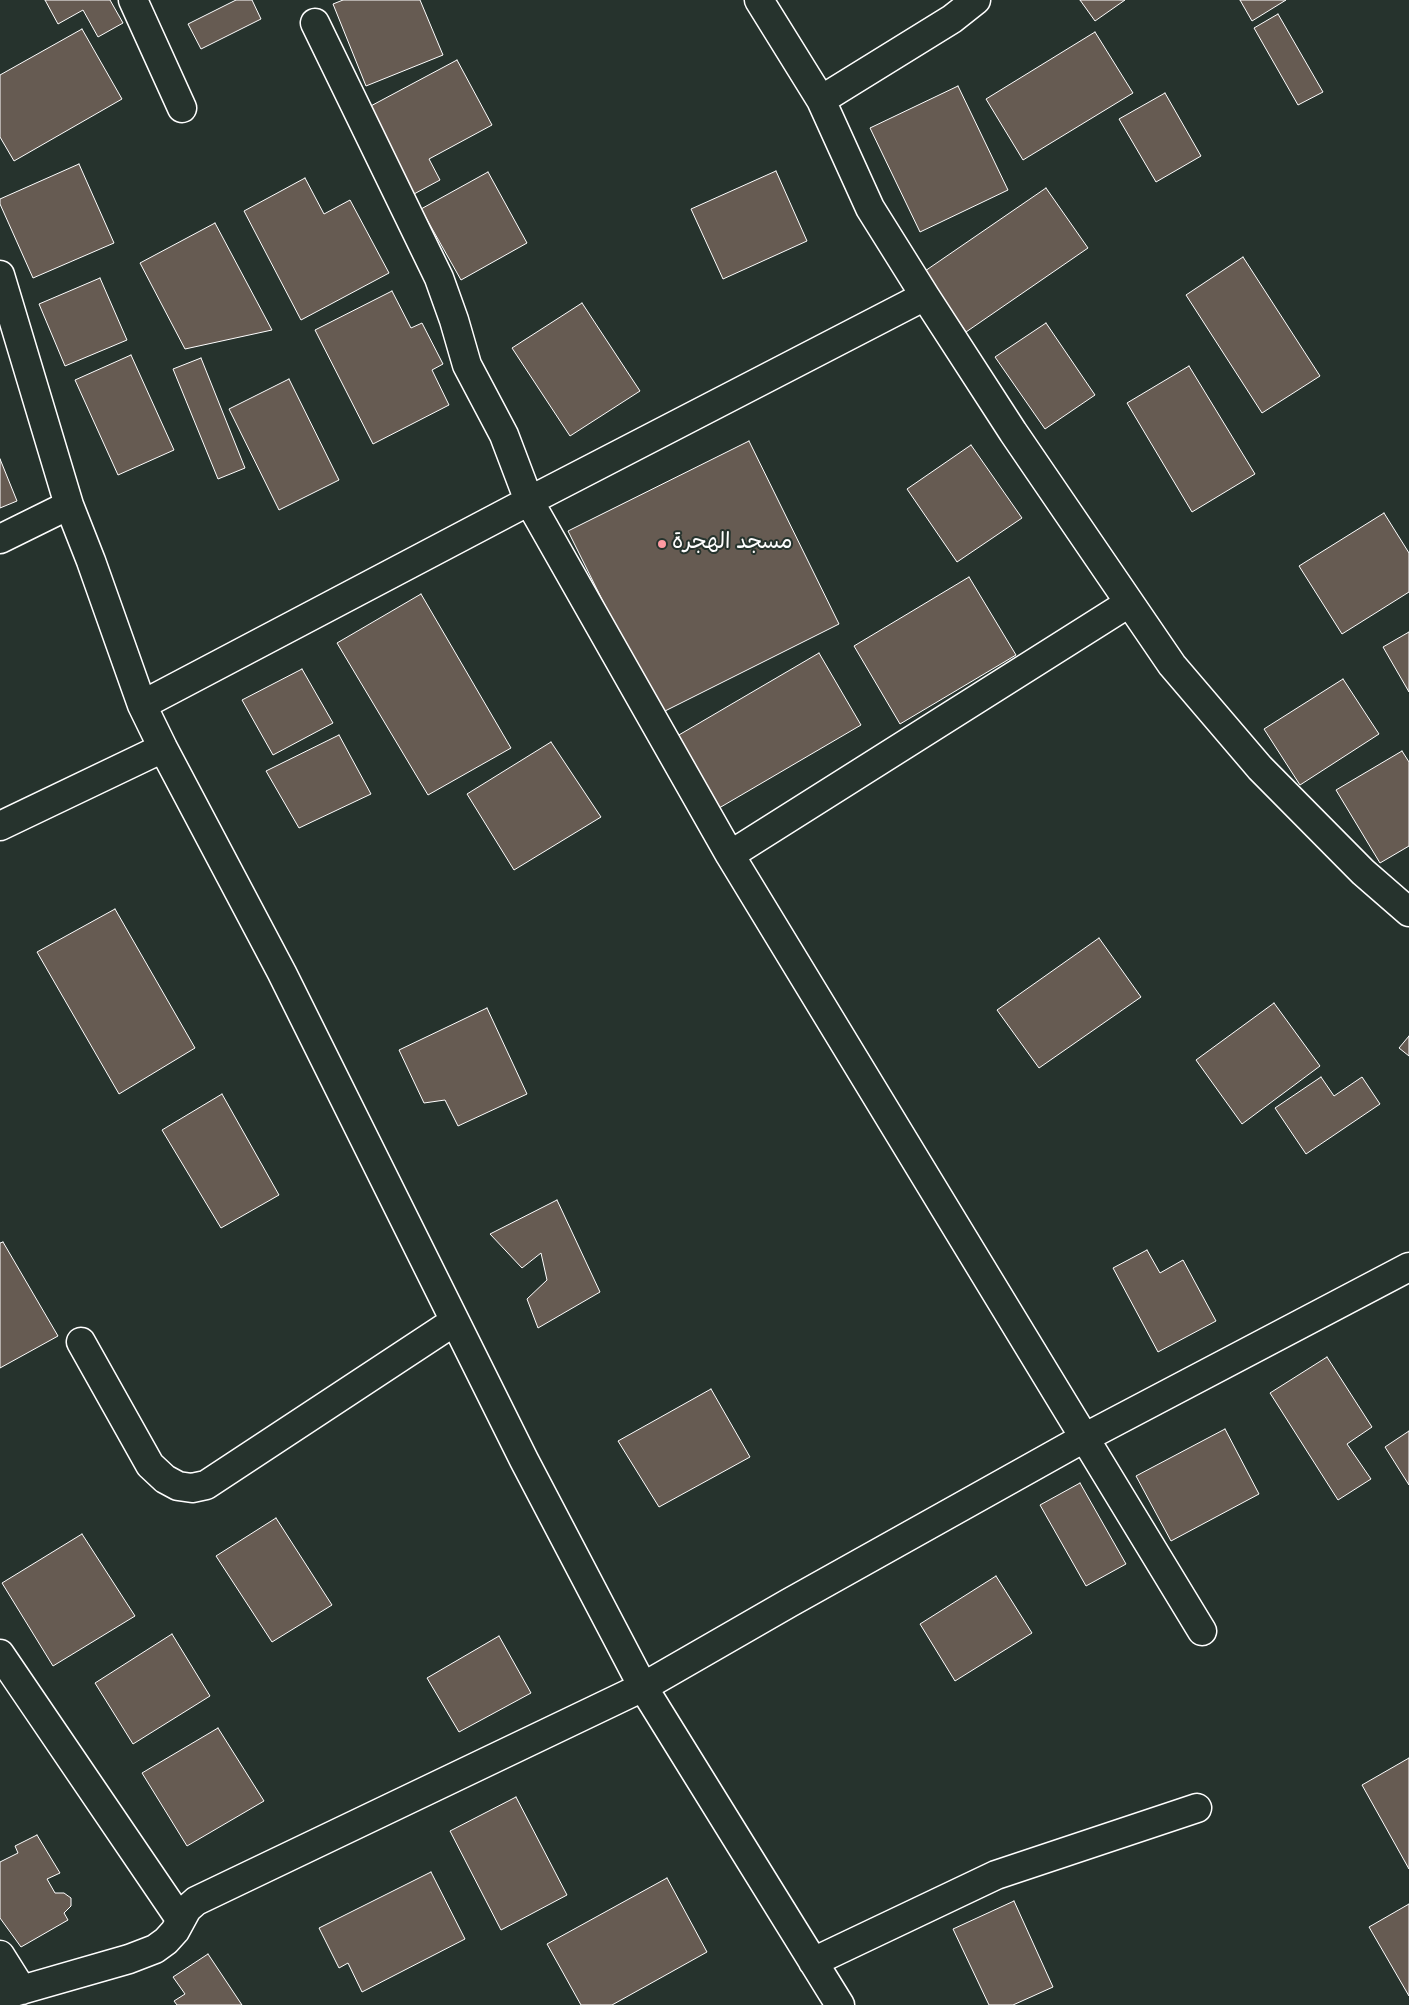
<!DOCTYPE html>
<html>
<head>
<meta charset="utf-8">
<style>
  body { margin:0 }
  canvas { display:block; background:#26332d }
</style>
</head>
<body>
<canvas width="1409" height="2005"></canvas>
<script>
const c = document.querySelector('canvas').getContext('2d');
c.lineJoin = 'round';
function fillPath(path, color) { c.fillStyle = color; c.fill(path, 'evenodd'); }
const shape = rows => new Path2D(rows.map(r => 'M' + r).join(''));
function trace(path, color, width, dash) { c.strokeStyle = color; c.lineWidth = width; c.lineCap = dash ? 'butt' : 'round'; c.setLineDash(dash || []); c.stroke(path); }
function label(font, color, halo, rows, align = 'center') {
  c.font = font + ' "Indie Flower","Playpen Sans Arabic",sans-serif'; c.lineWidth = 4; c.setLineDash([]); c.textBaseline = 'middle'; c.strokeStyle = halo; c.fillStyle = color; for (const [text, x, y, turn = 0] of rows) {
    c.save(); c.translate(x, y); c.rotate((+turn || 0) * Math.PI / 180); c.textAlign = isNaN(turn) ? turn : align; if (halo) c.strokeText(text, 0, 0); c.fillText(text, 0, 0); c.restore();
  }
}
const building = shape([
  [45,0,110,0,123,23,98,37,83,10,58,24,45,0],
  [236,0,252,0,261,19,201,49,188,24,236,0],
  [343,0,420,0,443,55,366,86,333,4,343,0],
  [1080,0,1125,0,1095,21,1080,0],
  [1240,0,1286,0,1252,21,1240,0],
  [1278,14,1323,92,1298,105,1254,28,1278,14],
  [82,29,122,99,14,161,0,137,0,75,82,29],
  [1095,32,1133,93,1023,160,986,99,1095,32],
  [457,60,492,125,429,159,440,180,414,194,367,108,457,60],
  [958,86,1008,190,920,232,870,128,958,86],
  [1165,93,1201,156,1156,182,1119,119,1165,93],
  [79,164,114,243,33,278,0,204,0,199,79,164],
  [776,171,807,241,723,279,691,209,776,171],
  [488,172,527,243,461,280,421,209,488,172],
  [305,178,324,214,350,200,389,273,301,320,244,211,305,178],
  [1046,188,1088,248,966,332,925,271,1046,188],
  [215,223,272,330,185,349,140,263,215,223],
  [1243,257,1320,376,1262,413,1186,295,1243,257],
  [100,278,127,340,65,366,39,304,100,278],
  [392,291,411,328,422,323,443,364,432,370,449,405,373,444,315,330,392,291],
  [582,303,640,391,570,436,512,348,582,303],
  [1046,323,1095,395,1045,429,995,357,1046,323],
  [131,355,174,450,118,475,75,380,131,355],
  [201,358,245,468,218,479,173,369,201,358],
  [1189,366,1255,474,1192,512,1127,403,1189,366],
  [289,379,339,480,279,510,229,409,289,379],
  [749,441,839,624,659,714,568,531,749,441],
  [971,445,1022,518,957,562,907,489,971,445],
  [0,459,17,501,0,508,0,459],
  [1384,513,1409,553,1409,592,1342,634,1299,566,1384,513],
  [969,577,1016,655,900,724,854,646,969,577],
  [421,594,511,748,428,795,337,643,421,594],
  [1409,632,1409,692,1383,647,1409,632],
  [819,653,861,725,714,811,672,739,819,653],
  [302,669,333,723,273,755,242,700,302,669],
  [1343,679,1379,734,1300,785,1264,729,1343,679],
  [339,735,371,794,299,828,266,771,339,735],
  [551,742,601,817,514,870,467,794,551,742],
  [1402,751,1409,762,1409,846,1380,863,1336,790,1402,751],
  [115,909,195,1048,119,1094,37,952,115,909],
  [1099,938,1141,997,1039,1068,997,1010,1099,938],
  [1274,1003,1320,1066,1242,1124,1196,1060,1274,1003],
  [487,1008,527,1094,458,1126,445,1100,424,1103,399,1050,487,1008],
  [1409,1036,1409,1056,1399,1048,1409,1036],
  [1321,1077,1334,1096,1362,1077,1380,1104,1306,1154,1275,1108,1321,1077],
  [222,1094,279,1195,221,1228,162,1130,222,1094],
  [557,1200,600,1292,538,1328,527,1299,547,1280,541,1253,522,1268,490,1234,557,1200],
  [3,1242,58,1336,0,1368,0,1243,3,1242],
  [1147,1250,1160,1273,1183,1260,1216,1321,1158,1352,1113,1268,1147,1250],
  [1327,1357,1372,1427,1347,1444,1371,1479,1338,1500,1270,1393,1327,1357],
  [711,1389,750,1457,659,1507,618,1441,711,1389],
  [1225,1429,1259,1494,1171,1541,1136,1476,1225,1429],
  [1409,1431,1409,1485,1385,1447,1409,1431],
  [1080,1483,1126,1564,1086,1586,1040,1505,1080,1483],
  [276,1518,332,1605,272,1642,216,1556,276,1518],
  [82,1534,135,1616,53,1666,2,1583,82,1534],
  [996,1576,1032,1633,955,1681,920,1624,996,1576],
  [172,1634,210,1696,133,1744,95,1683,172,1634],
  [499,1636,531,1693,459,1732,427,1678,499,1636],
  [218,1728,264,1801,187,1846,142,1773,218,1728],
  [1409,1758,1409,1869,1362,1785,1409,1758],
  [516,1797,567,1895,501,1930,450,1831,516,1797],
  [37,1835,60,1873,47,1879,55,1893,64,1893,71,1898,71,1906,64,1913,68,1920,21,1947,0,1918,0,1862,18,1853,15,1846,37,1835],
  [431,1872,465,1939,362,1992,348,1963,339,1968,319,1928,431,1872],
  [667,1878,707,1952,612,2005,581,2005,547,1944,667,1878],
  [1014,1901,1053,1987,1013,2005,989,2005,953,1929,1014,1901],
  [1409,1904,1409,1996,1369,1927,1409,1904],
  [208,1954,242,2005,177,2005,174,2001,185,1994,173,1977,208,1954]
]);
fillPath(building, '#665b52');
trace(building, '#fff', 1);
const minor = shape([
  [133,0,182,108],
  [759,0,821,100,870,208,925,296,1013,432,1172,665,1260,768,1363,872,1409,912],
  [315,23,439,278,454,320,467,365,504,435,529,501,925,296],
  [821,100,952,19,976,0],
  [0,275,69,505,91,561,142,705,163,748,282,973,524,1460,643,1687,840,2005],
  [0,539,69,505],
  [142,705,529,501,730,855,1202,1631],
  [0,826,163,748],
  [730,855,1129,603],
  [81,1342,150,1465,165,1479,178,1486,192,1488,206,1485,455,1321],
  [0,1654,180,1919],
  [0,1955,22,1990],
  [813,1962,996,1875,1197,1808],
  [0,1996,129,1959,155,1949,166,1941,175,1931,187,1909,196,1901,643,1687,789,1603,1084,1438,1409,1267]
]);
trace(minor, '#fff', 31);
trace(minor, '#26332d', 28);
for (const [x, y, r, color] of [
  [662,544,5,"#ff9aa2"]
]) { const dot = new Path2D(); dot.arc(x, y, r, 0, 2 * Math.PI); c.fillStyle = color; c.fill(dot); trace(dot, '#26332d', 2); }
label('22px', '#fff', '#26332d', [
  ["مسجد الهجرة",672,544]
], 'left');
</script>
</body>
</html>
